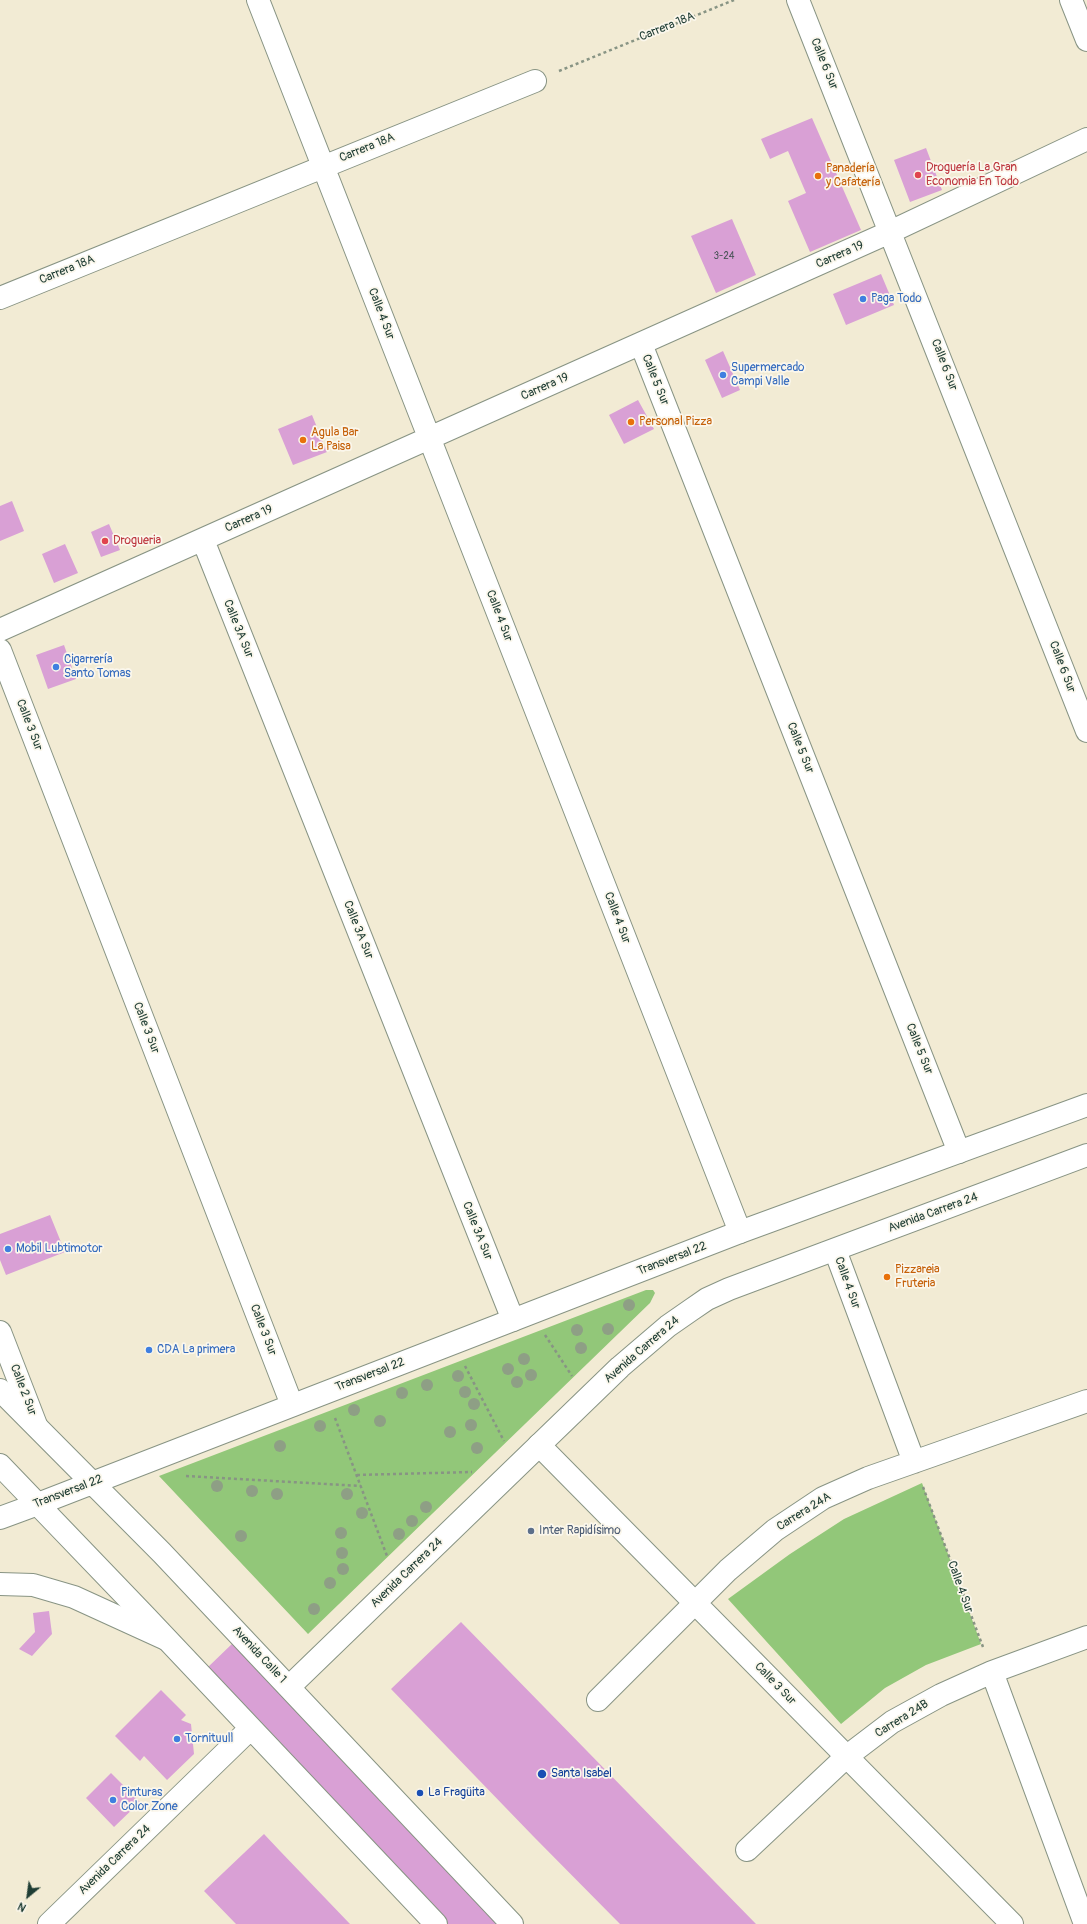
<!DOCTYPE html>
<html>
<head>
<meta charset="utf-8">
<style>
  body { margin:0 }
  #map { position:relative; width:1087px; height:1924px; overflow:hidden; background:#f2ebd4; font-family:Pangolin,sans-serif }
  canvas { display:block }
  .north { position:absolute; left:8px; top:1876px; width:40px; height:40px; -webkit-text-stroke:3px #fbf7ec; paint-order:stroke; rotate:209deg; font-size:11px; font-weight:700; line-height:16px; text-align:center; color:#1f3d34 }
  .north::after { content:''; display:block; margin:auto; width:14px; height:18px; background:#1f3d34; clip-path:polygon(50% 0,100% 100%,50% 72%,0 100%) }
</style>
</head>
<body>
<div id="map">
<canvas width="1087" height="1924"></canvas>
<div class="north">N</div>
</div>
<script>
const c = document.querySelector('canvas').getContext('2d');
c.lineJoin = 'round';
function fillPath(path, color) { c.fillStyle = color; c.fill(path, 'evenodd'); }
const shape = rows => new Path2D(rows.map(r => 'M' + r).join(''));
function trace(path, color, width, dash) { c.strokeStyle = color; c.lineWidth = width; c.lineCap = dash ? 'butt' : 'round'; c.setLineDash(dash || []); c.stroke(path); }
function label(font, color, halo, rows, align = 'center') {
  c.font = font + ' Pangolin,sans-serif'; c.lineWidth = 3.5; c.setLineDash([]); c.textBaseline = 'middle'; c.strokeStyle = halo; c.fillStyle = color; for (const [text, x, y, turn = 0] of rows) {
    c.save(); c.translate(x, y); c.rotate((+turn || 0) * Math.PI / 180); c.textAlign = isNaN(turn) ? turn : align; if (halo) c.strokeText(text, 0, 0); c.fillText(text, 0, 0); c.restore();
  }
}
fillPath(shape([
  [646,1290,653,1290,655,1293,650,1303,308,1634,159,1476],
  [922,1483,981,1644,926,1665,885,1688,841,1724,728,1599,790,1554,844,1519]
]), '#92c779');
fillPath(shape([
  [812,118,861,230,810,252,788,201,806,193,788,151,770,159,761,139],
  [926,148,942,190,910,202,894,160],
  [732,219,756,275,716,293,691,236],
  [881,274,894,305,846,325,833,294],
  [723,351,740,390,722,398,705,360],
  [638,400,654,429,624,444,609,415],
  [312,415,327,452,293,465,278,429],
  [12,501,24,531,0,541,0,506],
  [109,524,120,550,101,557,91,532],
  [65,544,78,573,54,583,42,554],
  [64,645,76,679,48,689,36,655],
  [50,1215,65,1252,6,1275,0,1260,0,1234],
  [49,1611,52,1634,32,1656,19,1649,35,1632,33,1613],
  [461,1622,756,1924,620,1924,533,1836,391,1689],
  [234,1642,502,1924,448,1924,206,1669],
  [161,1690,186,1715,181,1720,191,1724,194,1754,167,1780,144,1756,140,1761,115,1736],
  [111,1773,140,1802,114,1827,86,1798],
  [264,1834,280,1851,350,1924,236,1924,204,1891]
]), '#d9a0d5');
const minor = shape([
  [258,0,740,1232],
  [798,0,1087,731],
  [1071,0,1087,40],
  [0,298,535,81],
  [641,344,959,1152],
  [203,540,513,1320],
  [0,630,890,232,1087,139],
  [0,650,292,1405],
  [835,1250,914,1462],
  [0,1332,36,1425],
  [539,1445,1012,1924],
  [0,1518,38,1504],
  [0,1584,33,1585,74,1597,166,1639],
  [992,1672,1085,1924],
  [598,1700,728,1570,775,1530,823,1498,868,1478,1087,1401],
  [747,1850,846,1757,892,1722,941,1695,992,1672,1087,1637]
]);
const major = shape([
  [0,1390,162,1553,512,1924],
  [0,1465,145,1616,436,1924],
  [38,1504,740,1232,1087,1105],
  [289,1687,620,1367,668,1326,691,1310,707,1299,729,1289,1087,1155],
  [49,1924,250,1729]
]);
trace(minor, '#889484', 24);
trace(major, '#889484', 24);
trace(shape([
  [559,71,734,0],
  [545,1335,572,1376],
  [465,1366,504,1441],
  [335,1418,387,1556],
  [357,1475,472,1472],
  [186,1476,361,1486],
  [923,1487,983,1647]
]), '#889484', 2.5, [3, 3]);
trace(minor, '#fff', 22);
trace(major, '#fff', 22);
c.fillStyle = '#8e9f85';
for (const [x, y] of [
  [629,1305],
  [608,1329],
  [577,1330],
  [581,1348],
  [524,1359],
  [508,1369],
  [531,1375],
  [458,1376],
  [517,1382],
  [427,1385],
  [465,1392],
  [402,1393],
  [474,1404],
  [354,1410],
  [380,1421],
  [471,1425],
  [320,1426],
  [450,1432],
  [280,1446],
  [477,1448],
  [217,1486],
  [252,1491],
  [277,1494],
  [347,1494],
  [426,1507],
  [362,1513],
  [412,1521],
  [341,1533],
  [399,1534],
  [241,1536],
  [342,1553],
  [343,1569],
  [330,1583],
  [314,1609]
]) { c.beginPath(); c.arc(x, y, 6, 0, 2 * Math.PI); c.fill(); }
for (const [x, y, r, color] of [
  [918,175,4,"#e0444e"],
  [818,176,4,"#e8710a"],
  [863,299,4,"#3f7fe0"],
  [723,375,4,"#3f7fe0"],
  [631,422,4,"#e8710a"],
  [303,440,4,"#e8710a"],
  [105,541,4,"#e0444e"],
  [56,667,4,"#3f7fe0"],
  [8,1249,4,"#3f7fe0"],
  [887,1277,4,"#e8710a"],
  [149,1350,4,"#3f7fe0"],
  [531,1531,4,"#5c6f8a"],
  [177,1739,4,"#3f7fe0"],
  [542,1774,5,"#1a4fb4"],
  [420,1793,4,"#1a4fb4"],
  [113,1800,4,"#3f7fe0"]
]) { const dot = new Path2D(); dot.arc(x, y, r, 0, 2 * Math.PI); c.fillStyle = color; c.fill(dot); trace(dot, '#fbf7ec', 1.5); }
label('10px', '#4e565c', null, [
  ["3-24",724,256]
]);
label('12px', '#1f3d34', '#fbf7ec', [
  ["Carrera 18A",667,27,-22],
  ["Calle 6 Sur",824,64,68],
  ["Carrera 18A",367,148,-22],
  ["Carrera 19",840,255,-24],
  ["Carrera 18A",67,270,-22],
  ["Calle 4 Sur",381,314,69],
  ["Calle 6 Sur",944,365,69],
  ["Calle 5 Sur",655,380,68],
  ["Carrera 19",545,387,-24],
  ["Carrera 19",249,519,-24],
  ["Calle 4 Sur",499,616,69],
  ["Calle 3A Sur",238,629,68],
  ["Calle 6 Sur",1062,667,69],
  ["Calle 3 Sur",29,725,69],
  ["Calle 5 Sur",800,748,68],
  ["Calle 4 Sur",617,918,69],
  ["Calle 3A Sur",358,930,68],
  ["Calle 3 Sur",146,1028,69],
  ["Calle 5 Sur",919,1049,68],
  ["Avenida Carrera 24",933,1213,-20],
  ["Calle 3A Sur",477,1231,68],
  ["Transversal 22",672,1259,-21],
  ["Calle 4 Sur",847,1283,70],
  ["Calle 3 Sur",263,1330,69],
  ["Avenida Carrera 24",642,1350,-41],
  ["Transversal 22",370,1375,-21],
  ["Calle 2 Sur",23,1390,69],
  ["Transversal 22",68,1492,-21],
  ["Carrera 24A",804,1512,-32],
  ["Avenida Carrera 24",407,1573,-44],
  ["Calle 4 Sur",960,1587,70],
  ["Avenida Calle 1",259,1655,47],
  ["Calle 3 Sur",775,1684,46],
  ["Carrera 24B",902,1719,-32],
  ["Avenida Carrera 24",115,1860,-44]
]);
label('12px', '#be3a42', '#fbf7ec', [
  ["Droguería La Gran",926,168],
  ["Economia En Todo",926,182],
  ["Drogueria",113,541]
], 'left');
label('12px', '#c56008', '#fbf7ec', [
  ["Panadería",826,169],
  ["y Cafatería",826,183],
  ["Personal Pizza",639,422],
  ["Agula Bar",311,433],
  ["La Paisa",311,447],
  ["Pizzareia",895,1270],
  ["Fruteria",895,1284]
], 'left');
label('12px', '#366cbe', '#fbf7ec', [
  ["Paga Todo",871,299],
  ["Supermercado",731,368],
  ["Campi Valle",731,382],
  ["Cigarrería",64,660],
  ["Santo Tomas",64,674],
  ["Mobil Lubtimotor",16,1249],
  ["CDA La primera",157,1350],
  ["Tornituull",185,1739],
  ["Pinturas",121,1793],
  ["Color Zone",121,1807]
], 'left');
label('12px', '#4e5e75', '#fbf7ec', [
  ["Inter Rapidísimo",539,1531]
], 'left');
label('12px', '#164399', '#fbf7ec', [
  ["Santa Isabel",551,1774],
  ["La Fragüita",428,1793]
], 'left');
</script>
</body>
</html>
